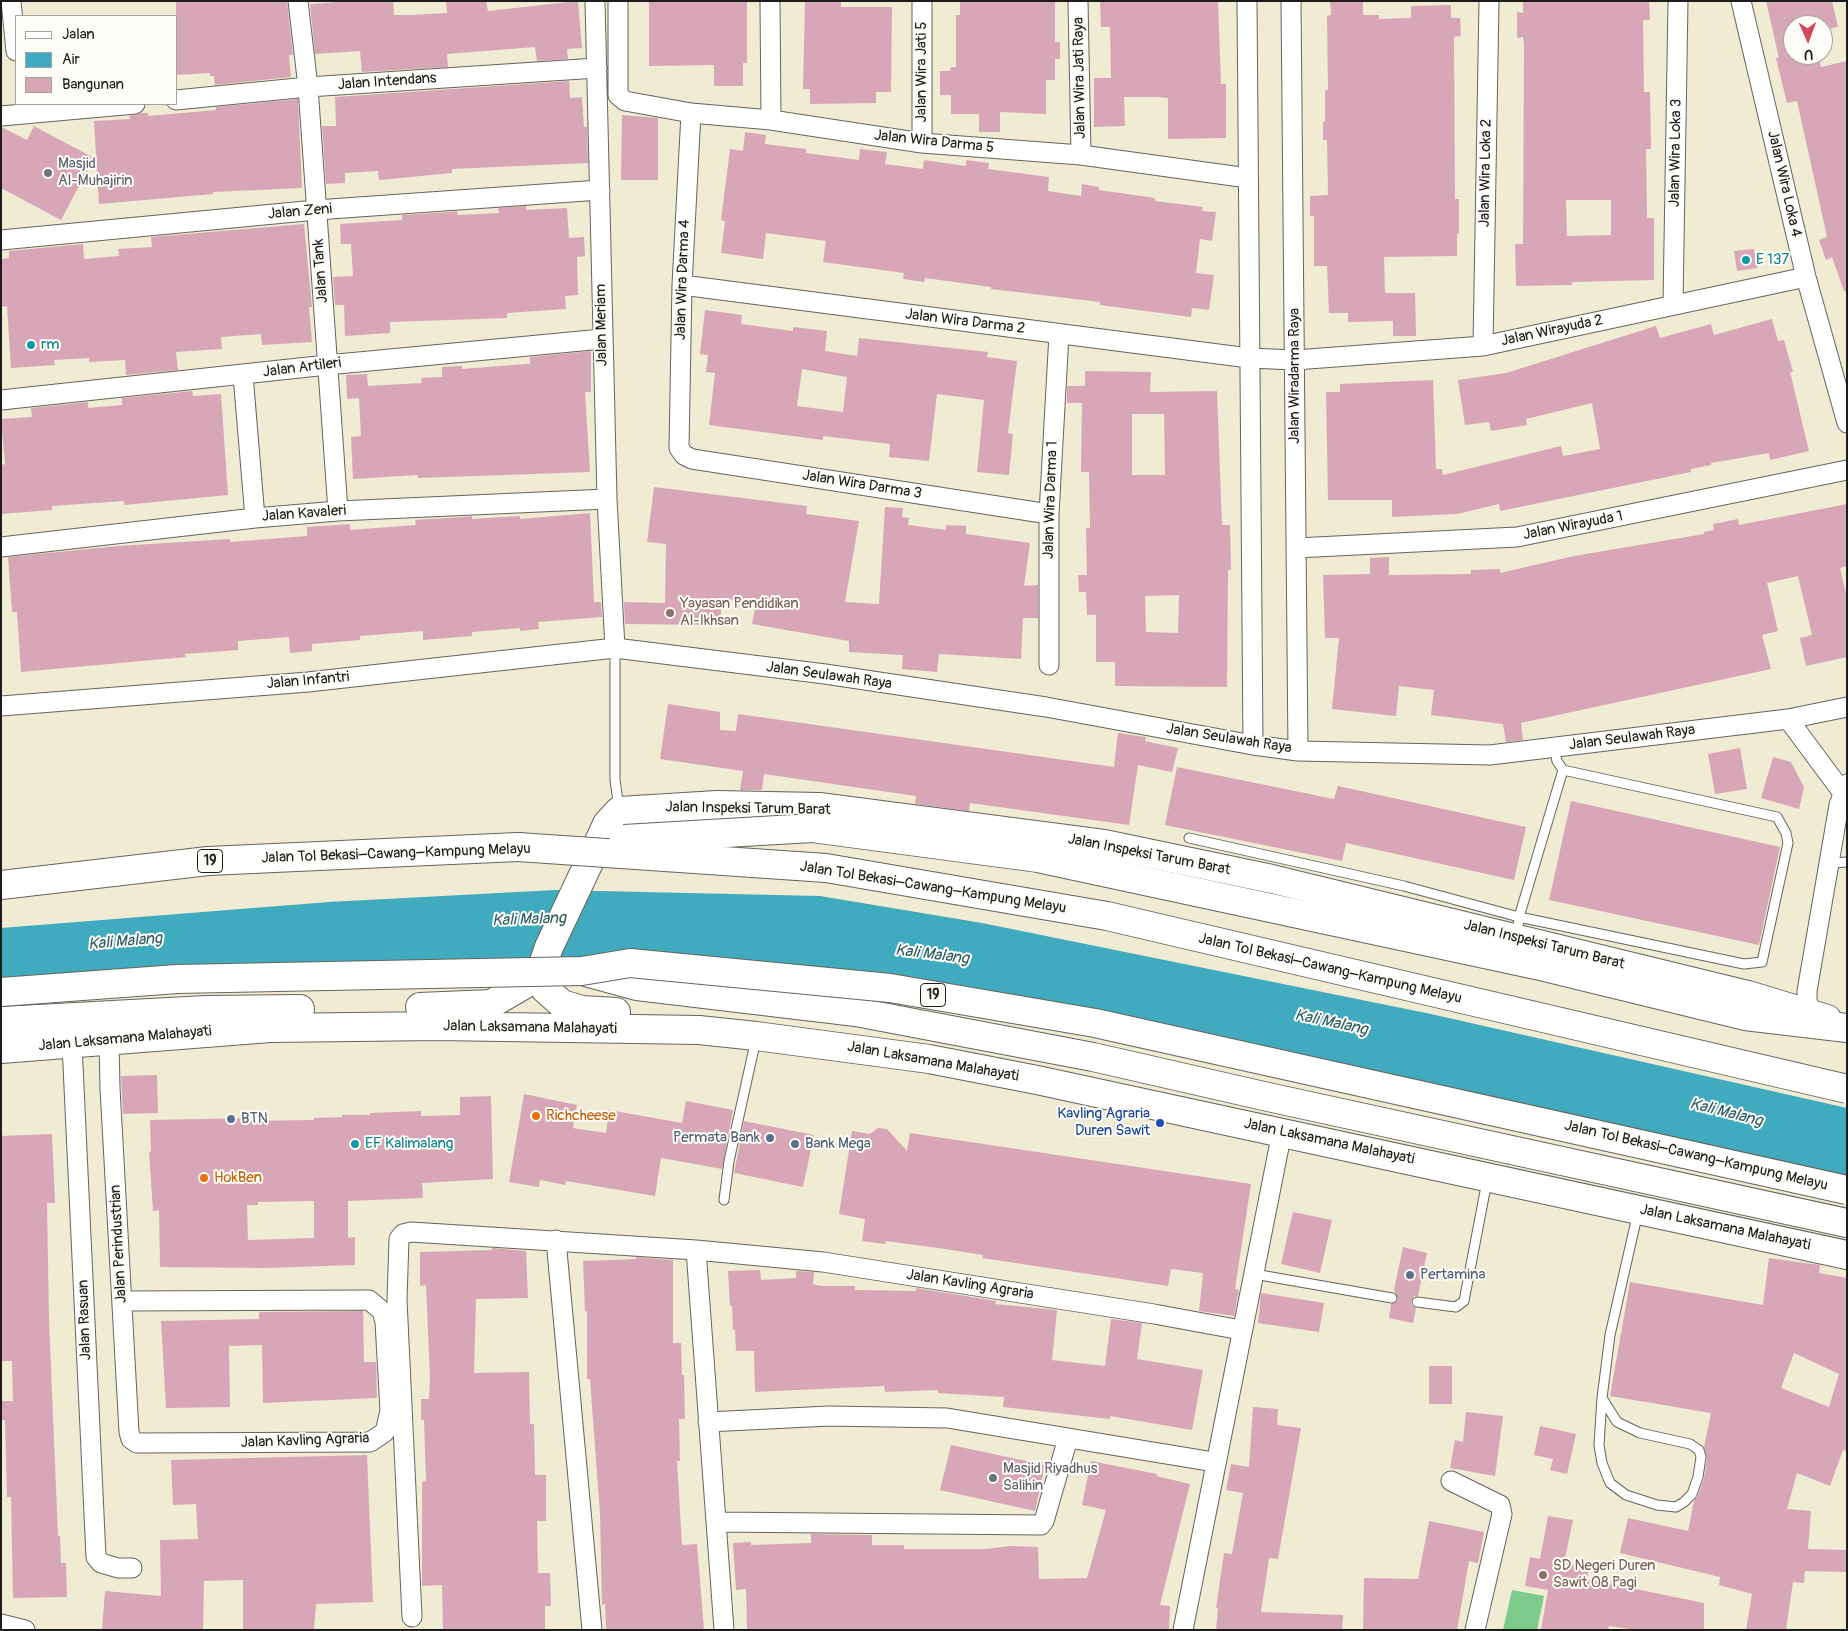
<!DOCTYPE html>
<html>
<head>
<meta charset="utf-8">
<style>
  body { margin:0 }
  #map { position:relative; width:1848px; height:1631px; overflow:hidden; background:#f0ebd3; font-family:Pangolin,sans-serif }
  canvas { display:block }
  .frame { position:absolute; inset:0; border:2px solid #1c1c1c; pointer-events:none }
  .legend { position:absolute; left:15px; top:15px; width:162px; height:90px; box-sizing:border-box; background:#fdfcf7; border:1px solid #a3a29f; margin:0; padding:6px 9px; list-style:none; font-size:15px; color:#1c1c1c }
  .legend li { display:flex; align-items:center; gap:10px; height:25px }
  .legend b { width:25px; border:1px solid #a3a29f }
  .north { position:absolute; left:1783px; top:15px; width:50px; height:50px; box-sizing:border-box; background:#fdfcf7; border:1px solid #a3a29f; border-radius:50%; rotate:178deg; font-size:14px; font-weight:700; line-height:20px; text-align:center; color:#1c1c1c }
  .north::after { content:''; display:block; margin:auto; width:18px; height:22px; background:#d1495b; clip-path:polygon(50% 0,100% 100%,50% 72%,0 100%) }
</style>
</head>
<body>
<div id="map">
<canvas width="1848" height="1631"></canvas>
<div class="frame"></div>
<ul class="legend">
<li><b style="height:6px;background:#fff"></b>Jalan</li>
<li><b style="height:14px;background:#40abbf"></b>Air</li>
<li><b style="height:14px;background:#d8a7b7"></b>Bangunan</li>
</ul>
<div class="north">U</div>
</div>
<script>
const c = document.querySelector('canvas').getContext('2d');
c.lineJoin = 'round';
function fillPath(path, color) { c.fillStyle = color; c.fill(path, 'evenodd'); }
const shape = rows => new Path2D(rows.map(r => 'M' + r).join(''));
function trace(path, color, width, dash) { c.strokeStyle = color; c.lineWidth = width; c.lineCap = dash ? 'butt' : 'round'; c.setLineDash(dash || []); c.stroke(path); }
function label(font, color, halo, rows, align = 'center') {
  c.font = font + ' Pangolin,sans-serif'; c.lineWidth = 4; c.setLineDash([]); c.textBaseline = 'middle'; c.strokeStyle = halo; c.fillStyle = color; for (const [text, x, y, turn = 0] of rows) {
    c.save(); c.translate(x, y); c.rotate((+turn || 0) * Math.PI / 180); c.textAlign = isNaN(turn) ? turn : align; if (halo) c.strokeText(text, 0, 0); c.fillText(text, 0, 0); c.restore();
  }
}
fillPath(shape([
  [1512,1590,1544,1596,1537,1630,1503,1630]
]), '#7bcb8b');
fillPath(shape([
  [555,890,820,896,982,923,1431,1014,1847,1108,1847,1190,1217,1050,630,963,1,992,1,928,329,902]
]), '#40abbf');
fillPath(shape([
  [176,1,287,1,293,55,289,55,291,77,215,85,214,76,210,76,210,73,176,75],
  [354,1,393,1,394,15,411,15,447,13,446,1,486,1,488,11,578,1,582,48,567,49,568,59,537,61,535,47,447,54,448,67,362,72,360,51,315,54,310,4],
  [649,1,747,1,747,63,743,63,743,86,714,86,714,65,649,66],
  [805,1,841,1,841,7,892,7,891,92,876,92,876,103,810,104,810,89,803,89],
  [960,1,1055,1,1055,42,1060,42,1060,59,1055,59,1055,80,1046,80,1046,114,1000,112,1000,132,979,132,979,114,951,114,951,95,940,95,940,71,950,71,951,67,956,67,956,15,960,15],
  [1100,1,1218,1,1221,84,1226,84,1226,138,1168,139,1168,98,1159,97,1124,97,1125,126,1094,127,1094,78,1111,78,1110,27,1101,27],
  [1330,1,1363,1,1363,15,1379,15,1379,19,1411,18,1411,6,1451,5,1451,18,1460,18,1461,36,1454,37,1455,199,1459,199,1459,234,1457,234,1457,256,1384,257,1385,293,1415,293,1416,336,1393,336,1393,321,1348,322,1348,313,1329,313,1327,266,1314,266,1314,216,1310,216,1310,196,1328,195,1327,140,1323,140,1323,122,1325,122,1325,90,1328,90,1327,16,1331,15],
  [1523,1,1649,1,1650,20,1643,20,1644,92,1650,92,1651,149,1646,149,1647,218,1654,218,1654,280,1572,282,1572,285,1516,286,1515,244,1523,244,1524,44,1523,37,1517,38,1517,12,1523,13],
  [1566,200,1611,200,1611,235,1567,236],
  [1766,1,1832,1,1838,27,1823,30,1823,25,1793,25,1793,55,1818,55,1821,67,1847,61,1847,291,1844,291,1832,257,1826,260,1819,240,1827,237,1814,178,1797,101,1787,103,1776,58,1779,58],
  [569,81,570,98,582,97,584,127,587,127,588,163,452,169,452,173,379,180,378,171,345,173,345,183,326,184,322,126,336,126,335,97],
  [298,99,302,188,213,192,213,194,99,204,94,121,130,119,129,116,142,113,148,113,148,116,216,110,216,107],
  [622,115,658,118,658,180,621,180],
  [34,126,94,158,61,220,1,188,1,127,27,140],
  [745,132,766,135,765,144,806,149,806,153,859,160,860,149,887,152,885,164,923,169,924,160,966,166,966,160,989,163,988,169,1049,177,1048,191,1081,196,1082,184,1099,187,1099,190,1155,198,1155,201,1203,207,1202,211,1216,212,1212,241,1200,239,1196,273,1214,275,1209,310,1192,308,1191,317,1100,305,1100,302,991,289,991,287,925,278,924,282,903,279,904,273,823,262,826,241,766,233,763,259,721,253,725,221,721,220,730,149,743,151],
  [526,206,526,210,567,208,569,238,584,237,585,256,577,257,578,295,565,296,566,309,507,313,507,318,390,322,390,333,345,336,344,305,335,305,333,277,353,276,351,244,341,244,340,224,402,220,402,215,451,212,457,211,457,215,499,213,498,208],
  [304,224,312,307,309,307,312,342,262,345,261,334,221,337,222,349,176,352,178,370,126,375,125,360,89,362,89,358,54,360,55,365,11,368,7,306,1,307,1,259,9,258,9,251,83,244,84,259,119,256,118,249,152,247,151,237],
  [1754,249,1757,268,1737,271,1734,251],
  [705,310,742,315,741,324,793,331,793,327,827,331,825,351,857,356,859,338,988,352,987,357,1017,361,1008,433,1013,434,1009,475,977,472,984,400,937,394,929,461,889,457,890,444,823,436,823,440,709,425,715,373,706,372,708,355,700,354],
  [802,369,847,377,843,412,797,406],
  [1772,319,1778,341,1784,340,1793,372,1790,372,1809,451,1770,460,1769,453,1711,463,1711,465,1691,469,1691,472,1500,511,1499,504,1457,514,1392,517,1392,500,1328,500,1326,392,1340,392,1340,384,1433,380,1436,469,1442,469,1443,475,1561,446,1563,456,1600,449,1592,403,1526,419,1527,425,1491,431,1489,422,1465,425,1458,380,1506,373,1656,326,1660,338,1711,324,1714,335],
  [591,351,591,392,585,392,590,472,418,478,418,475,353,479,351,437,361,436,359,398,347,399,346,375,367,374,368,386,422,383,421,378,442,377,442,367,462,366,462,369,526,364,530,364,530,357],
  [1085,371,1151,372,1150,392,1217,391,1222,525,1230,525,1231,570,1228,570,1227,687,1115,686,1115,662,1096,662,1096,615,1087,615,1086,592,1079,592,1078,575,1087,575,1086,528,1090,528,1089,472,1081,472,1082,403,1067,403,1067,386,1085,386],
  [1132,414,1164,414,1165,475,1132,475],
  [1179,595,1178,633,1146,632,1145,596],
  [192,391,193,396,221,394,228,495,124,505,124,501,52,506,52,510,1,514,1,465,5,464,1,419,32,417,31,408,88,402,88,408,122,405,122,398],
  [654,487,807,506,806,514,859,521,845,602,879,604,885,507,903,508,902,517,909,518,908,525,946,530,946,525,966,526,966,534,1030,543,1024,586,1038,585,1038,618,1023,618,1021,659,939,654,937,672,902,669,903,655,849,652,849,641,752,624,756,604,721,598,721,625,625,624,624,602,665,603,666,544,647,542],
  [1847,504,1847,566,1840,568,1847,598,1847,657,1806,666,1800,638,1812,635,1798,576,1767,583,1778,631,1762,635,1771,669,1521,723,1523,740,1506,742,1503,724,1431,715,1434,690,1399,686,1396,716,1332,709,1339,638,1325,638,1323,575,1370,574,1370,558,1389,557,1389,575,1471,574,1471,570,1500,569,1500,573,1574,556,1704,534,1704,532,1714,530,1713,524,1738,519,1739,525],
  [590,513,594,602,601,602,602,617,538,622,539,629,520,631,520,628,472,632,472,636,423,640,423,631,360,636,360,640,312,644,312,651,290,653,289,637,238,641,238,650,185,654,186,657,21,672,17,612,12,612,8,557,118,546,230,539,230,542,307,536,307,527,350,524,350,530,416,525,415,520,463,517,472,516,472,519,520,516,520,519],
  [668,704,720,712,720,730,736,731,738,714,1114,767,1118,733,1146,737,1145,741,1178,748,1172,772,1138,765,1129,825,970,803,969,811,915,804,916,796,764,774,762,790,740,790,743,771,660,759],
  [1740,748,1747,789,1715,794,1708,754],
  [1773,757,1791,762,1804,787,1799,809,1761,798],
  [1177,767,1334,799,1338,786,1526,827,1514,880,1346,843,1342,861,1165,825],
  [1571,801,1780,847,1759,945,1549,900],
  [157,1075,158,1113,123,1114,121,1076],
  [524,1094,577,1105,573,1128,606,1133,609,1110,682,1123,686,1101,733,1110,722,1169,661,1158,655,1196,566,1181,565,1185,540,1180,539,1187,509,1182],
  [491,1096,493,1179,422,1183,423,1198,348,1201,348,1238,355,1237,355,1265,264,1268,160,1267,159,1210,153,1211,149,1152,151,1151,150,1120,247,1118,247,1121,314,1120,314,1118,342,1117,342,1115,370,1115,370,1113,421,1111,421,1116,460,1115,460,1097],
  [314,1201,314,1238,248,1240,247,1205,258,1205,258,1202],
  [744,1121,814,1135,803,1187,734,1173],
  [878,1128,887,1129,907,1151,910,1133,1251,1184,1235,1289,1239,1290,1234,1316,1199,1311,1203,1273,1171,1269,1168,1286,982,1258,983,1255,945,1249,886,1241,885,1244,862,1241,865,1219,839,1214,852,1131,870,1134],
  [52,1134,55,1203,47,1203,49,1320,58,1536,60,1536,61,1563,66,1563,67,1597,13,1598,11,1497,7,1497,5,1420,1,1420,1,1401,13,1401,12,1361,1,1361,1,1136],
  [1293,1212,1332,1220,1320,1273,1281,1264],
  [1403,1247,1427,1253,1418,1296,1414,1296,1411,1301,1411,1305,1416,1308,1413,1323,1389,1318,1391,1304,1398,1300,1394,1290],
  [492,1248,526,1251,528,1298,476,1299,474,1373,529,1372,530,1424,534,1424,535,1475,546,1475,546,1521,537,1521,538,1573,550,1573,551,1606,545,1606,545,1630,443,1630,442,1585,422,1586,422,1482,426,1481,424,1420,421,1420,421,1399,429,1399,430,1378,426,1285,420,1286,420,1252,492,1250],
  [636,1257,673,1260,673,1343,681,1343,682,1375,684,1375,685,1419,679,1419,680,1461,677,1461,682,1545,697,1544,704,1630,606,1630,605,1604,602,1605,600,1514,590,1379,587,1379,587,1311,585,1311,583,1261,636,1259],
  [1769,1258,1820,1265,1819,1273,1847,1278,1847,1451,1843,1450,1830,1486,1797,1473,1787,1509,1811,1511,1808,1549,1847,1550,1847,1572,1805,1571,1804,1583,1793,1582,1786,1630,1746,1630,1752,1594,1719,1585,1720,1577,1620,1553,1628,1518,1688,1531,1694,1501,1698,1496,1704,1478,1707,1458,1704,1447,1711,1413,1610,1396,1630,1282,1763,1305],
  [1794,1353,1839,1374,1829,1407,1781,1388],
  [760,1270,761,1280,796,1278,796,1271,814,1272,813,1284,821,1286,855,1286,855,1290,916,1291,916,1288,996,1301,995,1304,1057,1310,1052,1360,1105,1366,1111,1319,1142,1323,1137,1359,1203,1370,1192,1430,1110,1416,1110,1419,1003,1407,1004,1397,938,1393,938,1390,885,1392,884,1386,755,1392,754,1351,736,1351,735,1330,733,1330,732,1306,730,1306,728,1271],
  [1261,1293,1324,1303,1319,1332,1258,1323],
  [363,1311,364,1362,376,1362,377,1398,263,1403,262,1345,229,1346,230,1407,166,1408,161,1321,259,1319,259,1312],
  [1429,1366,1452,1366,1452,1404,1429,1404],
  [1253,1407,1278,1409,1277,1425,1301,1428,1278,1559,1269,1558,1261,1612,1343,1615,1342,1630,1216,1630,1218,1608,1216,1608,1224,1553,1232,1554,1243,1493,1226,1490,1231,1464,1249,1467],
  [1466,1412,1503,1416,1495,1476,1450,1468,1455,1440,1463,1442],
  [1540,1426,1576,1434,1567,1474,1550,1470,1553,1459,1534,1455],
  [951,1445,1045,1465,1035,1511,940,1490],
  [367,1455,373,1602,316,1604,314,1630,243,1630,243,1580,204,1581,203,1630,102,1630,105,1591,161,1596,160,1540,198,1539,196,1504,173,1505,171,1460],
  [1091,1461,1157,1474,1156,1476,1190,1484,1160,1605,1170,1606,1169,1630,747,1630,746,1589,736,1590,733,1543,751,1542,751,1545,811,1543,811,1534,872,1535,872,1545,904,1545,904,1549,986,1549,1010,1546,1038,1547,1039,1579,1087,1578,1106,1510,1082,1505],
  [1548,1516,1573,1520,1564,1563,1589,1568,1587,1579,1704,1603,1704,1630,1637,1630,1609,1626,1608,1630,1541,1630,1548,1590,1525,1586,1530,1557,1540,1559],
  [1429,1521,1484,1532,1478,1563,1469,1561,1457,1630,1363,1630,1364,1578,1418,1579]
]), '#d8a7b7');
const service = shape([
  [615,648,615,780,619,808],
  [1189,838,1404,886,1519,917,1744,964,1762,962,1788,843,1786,833,1777,817,1563,770,1557,761,1554,747],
  [1831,863,1847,862],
  [1517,936,1519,917,1563,770],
  [724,1200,729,1161,756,1039],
  [1254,1274,1392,1298],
  [1417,1302,1456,1307,1464,1301,1487,1181],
  [1602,1398,1599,1445,1602,1463,1610,1483,1626,1495,1657,1505,1676,1507,1684,1502,1692,1494,1698,1477,1701,1457,1699,1450,1690,1444,1640,1433,1617,1422,1602,1398,1610,1335,1638,1212]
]);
const minor = shape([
  [11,1,16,51],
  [298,1,308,87,338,511],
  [595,1,607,499,615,648],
  [618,1,618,95,625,101,691,113,771,120,922,143,1081,155,1248,178],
  [770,1,771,120],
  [922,1,922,143],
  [1078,1,1081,155],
  [1247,1,1253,745],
  [1291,1,1298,751],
  [1741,1,1806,277,1847,423],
  [176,100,308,87,597,68],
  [691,113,682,285,679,448,684,455,692,459,1049,514],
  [1,116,135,104],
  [1,240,316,210,600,190],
  [682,285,1249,358,1295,360,1483,346,1806,277],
  [1673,304,1678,1],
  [1483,346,1489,1],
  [243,375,255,518],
  [1,400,327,365,602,339],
  [1,547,255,518,338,511,607,499],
  [1296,548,1517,537,1847,470],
  [1049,665,1049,514,1059,334],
  [1,706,308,682,615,648,825,674,1046,707,1253,745,1298,751,1490,755,1788,719,1847,707],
  [1788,719,1843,793],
  [1814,1014,1807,1002,1807,991,1839,805,1847,784],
  [109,1040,110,1088,129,1432,131,1439,137,1443,370,1442,385,1432,390,1411,385,1322,382,1311,369,1300,122,1301],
  [72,1044,96,1557,101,1563,118,1568,132,1568],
  [556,1240,592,1630],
  [696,1250,724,1630],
  [708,1422,829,1416,947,1418,1214,1462],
  [1451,1481,1500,1505,1502,1514,1475,1630],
  [716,1522,1041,1525,1044,1521,1068,1438],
  [412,1617,397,1300,399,1239,403,1234,411,1232,696,1250,823,1262,1154,1314,1241,1330],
  [1,1624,25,1630],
  [1183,1630,1282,1132]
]);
const primary = shape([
  [539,976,549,947,602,835,607,824,619,811,717,805,819,807,1104,844,1272,879,1748,995,1827,1019],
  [539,976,545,989,562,1004,582,1010,616,1012],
  [420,1007,491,1004,539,976],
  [1,1021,206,1010,300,1009],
  [1,1049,270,1028,437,1026,699,1030,756,1036,929,1059,1037,1080,1847,1255]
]);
const motorway = shape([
  [812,828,1038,858,1536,965,1745,1016,1847,1028],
  [1,885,208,861,518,847],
  [582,971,637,986,856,1012,1093,1057,1268,1097,1847,1223]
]);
trace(service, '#66645c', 11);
trace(minor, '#66645c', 21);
trace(primary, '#66645c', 30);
trace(motorway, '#66645c', 30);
trace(service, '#fff', 9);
trace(minor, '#fff', 19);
trace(primary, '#fff', 28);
trace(motorway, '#fff', 28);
const motorwayBridge = shape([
  [624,839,812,828],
  [518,847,826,868,1107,916,1847,1089],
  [1,992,177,979,582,971,630,963,890,988,1095,1023,1847,1190]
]);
trace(motorwayBridge, '#66645c', 30, []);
trace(motorwayBridge, '#fff', 28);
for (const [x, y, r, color] of [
  [48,173,5,"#6b7280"],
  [1746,260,5,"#0f9aa8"],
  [31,345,5,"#0f9aa8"],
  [670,613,5,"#8d6e63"],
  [536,1116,5,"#e8710a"],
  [231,1119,5,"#5c6f8a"],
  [1160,1123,5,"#1a4fb4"],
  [770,1138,5,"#5c6f8a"],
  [355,1144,5,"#0f9aa8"],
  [795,1144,5,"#5c6f8a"],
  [204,1178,5,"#e8710a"],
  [1410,1275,5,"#5c6f8a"],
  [993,1478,5,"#6b7280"],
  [1543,1575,5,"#8d6e63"]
]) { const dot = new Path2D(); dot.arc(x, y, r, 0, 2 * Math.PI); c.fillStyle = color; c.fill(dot); trace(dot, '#fdfcf7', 2); }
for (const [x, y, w] of [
  [210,861,25],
  [933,995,25]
]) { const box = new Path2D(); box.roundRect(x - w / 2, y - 11.5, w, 23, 4); c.fillStyle = '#fdfcf7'; c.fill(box); trace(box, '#1c1c1c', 1); }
label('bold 14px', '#1c1c1c', null, [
  ["19",210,861],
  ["19",933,995]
]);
label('15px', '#1c1c1c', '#fdfcf7', [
  ["Jalan Wira Jati 5",922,72,-90],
  ["Jalan Wira Jati Raya",1080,78,-91],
  ["Jalan Intendans",387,82,-4],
  ["Jalan Wira Darma 5",934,142,6],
  ["Jalan Wira Loka 3",1676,153,-89],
  ["Jalan Wira Loka 2",1486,173,-89],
  ["Jalan Wira Loka 4",1784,184,77],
  ["Jalan Zeni",300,212,-5],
  ["Jalan Tank",321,271,-94],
  ["Jalan Wira Darma 4",683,280,-88],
  ["Jalan Wira Darma 2",965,322,7],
  ["Jalan Meriam",602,325,-91],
  ["Jalan Wirayuda 2",1552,331,-12],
  ["Jalan Artileri",302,368,-7],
  ["Jalan Wiradarma Raya",1295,376,-90],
  ["Jalan Wira Darma 3",862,485,9],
  ["Jalan Wira Darma 1",1051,500,-88],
  ["Jalan Kavaleri",304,514,-4],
  ["Jalan Wirayuda 1",1573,526,-11],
  ["Jalan Seulawah Raya",829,676,8],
  ["Jalan Infantri",308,681,-5],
  ["Jalan Seulawah Raya",1632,738,-7],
  ["Jalan Seulawah Raya",1229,739,9],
  ["Jalan Inspeksi Tarum Barat",748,809,1],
  ["Jalan Tol Bekasi–Cawang–Kampung Melayu",396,854,-2],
  ["Jalan Inspeksi Tarum Barat",1149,855,11],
  ["Jalan Tol Bekasi–Cawang–Kampung Melayu",933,888,9],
  ["Jalan Inspeksi Tarum Barat",1544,945,14],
  ["Jalan Tol Bekasi–Cawang–Kampung Melayu",1330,969,13],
  ["Jalan Laksamana Malahayati",530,1028,1],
  ["Jalan Laksamana Malahayati",125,1039,-5],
  ["Jalan Laksamana Malahayati",933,1062,10],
  ["Jalan Laksamana Malahayati",1329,1142,12],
  ["Jalan Tol Bekasi–Cawang–Kampung Melayu",1696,1156,13],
  ["Jalan Laksamana Malahayati",1725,1228,12],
  ["Jalan Perindustrian",119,1244,-93],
  ["Jalan Kavling Agraria",970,1285,9],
  ["Jalan Rasuan",85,1320,-92],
  ["Jalan Kavling Agraria",305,1441,-2]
]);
label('15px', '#5b616d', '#fdfcf7', [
  ["Masjid",58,164],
  ["Al-Muhajirin",58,181],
  ["Masjid Riyadhus",1003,1469],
  ["Salihin",1003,1486]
], 'left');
label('15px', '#0d838f', '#fdfcf7', [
  ["E 137",1756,260],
  ["rm",41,345],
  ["EF Kalimalang",365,1144]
], 'left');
label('15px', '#785e54', '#fdfcf7', [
  ["Yayasan Pendidikan",680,604],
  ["Al-Ikhsan",680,621],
  ["SD Negeri Duren",1553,1566],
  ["Sawit 08 Pagi",1553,1583]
], 'left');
label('15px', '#164399', '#fdfcf7', [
  ["Kavling Agraria",1150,1114],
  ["Duren Sawit",1150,1131]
], 'right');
label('15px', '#c56008', '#fdfcf7', [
  ["Richcheese",546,1116],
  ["HokBen",214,1178]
], 'left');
label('15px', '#4e5e75', '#fdfcf7', [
  ["BTN",241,1119],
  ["Permata Bank",760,1138,"right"],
  ["Bank Mega",805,1144],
  ["Pertamina",1420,1275]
], 'left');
label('italic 16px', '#2c5c65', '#fdfcf7', [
  ["Kali Malang",529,920,-2],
  ["Kali Malang",125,942,-5],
  ["Kali Malang",932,955,7],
  ["Kali Malang",1331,1023,12],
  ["Kali Malang",1726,1113,14]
]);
</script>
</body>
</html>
